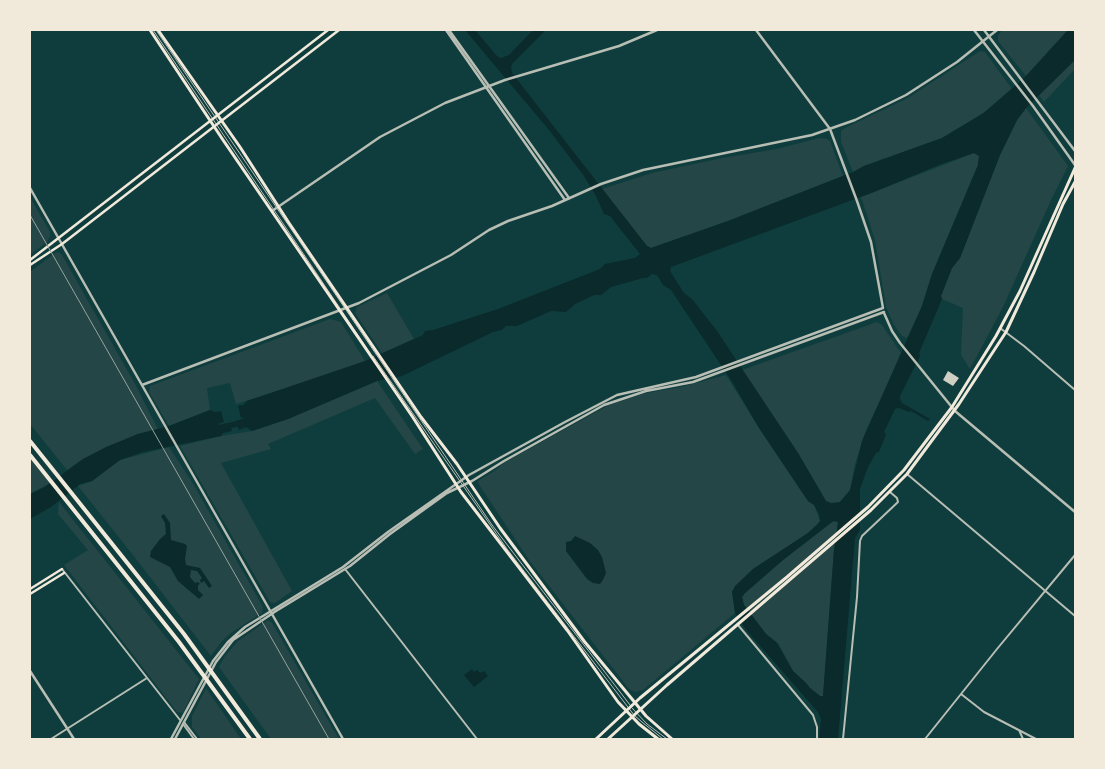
<!DOCTYPE html>
<html>
<head>
<meta charset="utf-8">
<style>
  body { margin:0 }
  #map { position:relative; width:1105px; height:769px; overflow:hidden; background:#0f3d3e; font-family:Arial,sans-serif }
  canvas { display:block }
  .frame { position:absolute; inset:0; border:31px solid #f1e9da; pointer-events:none }
</style>
</head>
<body>
<div id="map">
<canvas width="1105" height="769"></canvas>
<div class="frame"></div>
</div>
<script>
const c = document.querySelector('canvas').getContext('2d');
c.lineJoin = 'round';
function fillPath(path, color) { c.fillStyle = color; c.fill(path, 'evenodd'); }
const shape = rows => new Path2D(rows.map(r => 'M' + r).join(''));
function trace(path, color, width, dash) { c.strokeStyle = color; c.lineWidth = width; c.lineCap = dash ? 'butt' : 'round'; c.setLineDash(dash || []); c.stroke(path); }
fillPath(shape([
  [1002,30,1068,30,1026,76,998,41,998,36],
  [980,51,985,52,1012,89,983,113,942,138,864,166,853,172,841,142,841,131,845,128,908,98],
  [1075,60,1075,69,1044,102,1039,95],
  [1026,108,1068,166,1051,200,1003,307,970,369,961,355,963,308,942,299,941,296,952,268,960,258,1000,155,1017,120],
  [819,138,827,139,830,141,843,176,728,221,651,248,647,246,602,189,652,173,722,158,777,149],
  [974,153,979,156,978,165,932,274,922,306,907,338,902,336,894,325,886,307,875,240,861,197],
  [30,197,50,232,50,236,47,242,30,255],
  [58,252,62,255,135,384,158,429,138,434,83,459,67,470,30,424,30,272,55,253],
  [387,293,414,339,382,353,355,313,357,307],
  [330,319,341,322,365,361,309,381,236,404,230,383,207,388,210,410,169,426,149,392,150,386],
  [877,322,882,325,901,353,881,399,866,430,855,464,850,490,840,502,833,504,826,501,798,453,742,370],
  [726,375,759,428,808,501,814,505,820,521,808,533,753,569,732,591,735,613,643,690,635,692,629,689,529,560,478,483,478,481,496,470,505,462,609,405,646,393,681,387],
  [377,381,423,449,415,454,375,398,268,444,271,449,221,463,292,591,275,603,270,602,180,446,221,436,252,431,288,419],
  [169,447,192,482,263,607,262,613,232,632,222,641,211,656,129,550,78,486,92,481,120,460],
  [30,458,50,483,30,494],
  [59,502,199,679,183,713,177,712,64,565,88,550,58,514],
  [834,521,838,522,834,550,823,696,820,696,810,688,806,683,793,671,778,643,766,634,744,605,742,597,745,593,783,560],
  [268,620,272,623,339,739,271,739,219,667,225,656,238,641],
  [206,688,241,739,201,739,192,727,192,716]
]), '#244646');
fillPath(shape([
  [465,30,475,30,497,56,501,58,509,55,533,30,546,30,513,63,511,66,512,73,647,246,651,248,728,221,853,172,864,166,942,138,984,113,1026,76,1068,30,1075,30,1075,60,1026,108,1017,120,1000,155,960,258,952,268,941,296,942,299,919,353,920,356,900,396,900,399,902,403,930,419,928,421,911,411,909,412,899,408,895,409,884,432,886,434,879,452,876,453,868,467,860,489,860,530,855,538,838,739,819,739,821,719,818,712,747,631,735,613,732,592,735,586,753,569,808,533,817,525,820,521,819,514,814,505,808,501,759,428,731,380,671,290,663,285,657,275,652,274,647,278,643,278,611,287,601,295,594,295,575,304,566,312,551,311,517,326,506,326,502,330,493,332,402,376,377,381,288,419,252,431,246,427,239,430,236,421,245,418,241,418,238,406,243,405,247,401,365,361,423,335,425,331,433,330,498,309,600,269,605,264,635,258,640,254,610,216,604,214,596,196,584,176,549,130],
  [974,153,979,156,978,165,932,274,922,306,862,441,850,490,840,502,831,503,826,501,798,453,717,331,692,299,684,293,670,271,671,267,874,192,939,165],
  [833,521,838,522,834,550,823,696,820,696,810,688,806,683,793,671,777,643,766,634,744,605,742,597,745,593,783,560],
  [210,410,215,412,221,411,224,422,218,424,218,425,229,423,232,431,223,433,221,436,143,452,120,460,92,481,80,484,51,507,30,519,30,494,45,487,83,459,106,447,138,434,169,426],
  [164,514,170,523,171,540,185,544,187,546,185,559,186,565,200,568,212,586,209,588,204,581,201,583,200,580,202,578,197,571,191,570,190,577,195,583,198,582,200,584,198,585,198,590,203,595,199,599,178,581,170,567,150,557,151,551,160,539,166,534,165,523,161,516],
  [575,536,590,543,598,550,602,557,606,573,603,580,600,584,593,583,587,579,566,551,566,542,571,541],
  [472,669,474,672,477,670,480,673,484,671,488,676,474,687,464,675]
]), '#0a2a2b');
trace(shape([
  [224,427,244,422]
]), '#0a2a2b', 5.5);
fillPath(shape([
  [948,371,959,378,953,386,943,380]
]), '#cfcfc3');
trace(shape([
  [153,30,370,353],
  [156,30,492,525,630,705],
  [373,356,507,549,634,715,642,722,663,739],
  [632,708,647,724,667,739]
]), '#b8beb3', 1);
trace(shape([
  [1000,328,1024,346,1075,390],
  [907,474,1075,616],
  [62,569,180,720],
  [345,569,477,739],
  [738,625,813,715,817,727,817,739],
  [961,694,984,712,1036,739],
  [184,722,197,739],
  [183,724,194,739],
  [1019,730,1023,739],
  [51,739,147,678],
  [843,739,857,597,860,541,862,536,898,502,897,498,890,492],
  [925,739,997,649,1075,555]
]), '#b8beb3', 2);
trace(shape([
  [446,30,565,200],
  [449,30,569,198],
  [756,30,830,129,857,201,871,242,883,308],
  [974,30,1033,106,1075,165],
  [984,30,1075,151],
  [30,188,343,739],
  [272,211,380,137,445,103,505,80,619,46,657,30],
  [884,313,892,331,900,343,955,411,1075,512],
  [142,385,359,303,451,255,489,230,508,221,552,206,601,184,643,170,812,135,855,120,906,95,957,62,997,30],
  [30,671,74,739],
  [171,739,213,661,228,642,245,627,343,567,388,532,469,475,565,422,617,395,696,377,883,308],
  [175,739,216,662,233,640,276,611,350,566,390,534,447,493,472,481,504,461,604,405,646,391,693,382,884,312]
]), '#b8beb3', 2.5);
trace(shape([
  [30,260,328,30],
  [30,265,62,244,339,30],
  [30,589,62,569],
  [30,594,64,573]
]), '#f1e9da', 2.5);
trace(shape([
  [150,30,223,140,412,416,461,492,567,630,618,702,639,724,658,739],
  [158,30,240,147,289,223,421,417,457,464,500,528,584,641,646,716,672,739],
  [596,739,640,698,787,577,868,507,904,470,952,407,996,336,1020,291,1075,168],
  [608,739,667,685,871,510,907,474,959,404,1006,332,1034,272,1063,204,1075,182]
]), '#f1e9da', 3);
trace(shape([
  [30,441,184,634,260,739],
  [30,455,179,642,250,739]
]), '#f1e9da', 4);
trace(shape([
  [30,215,329,739]
]), '#97a49c', 1);
</script>
</body>
</html>
